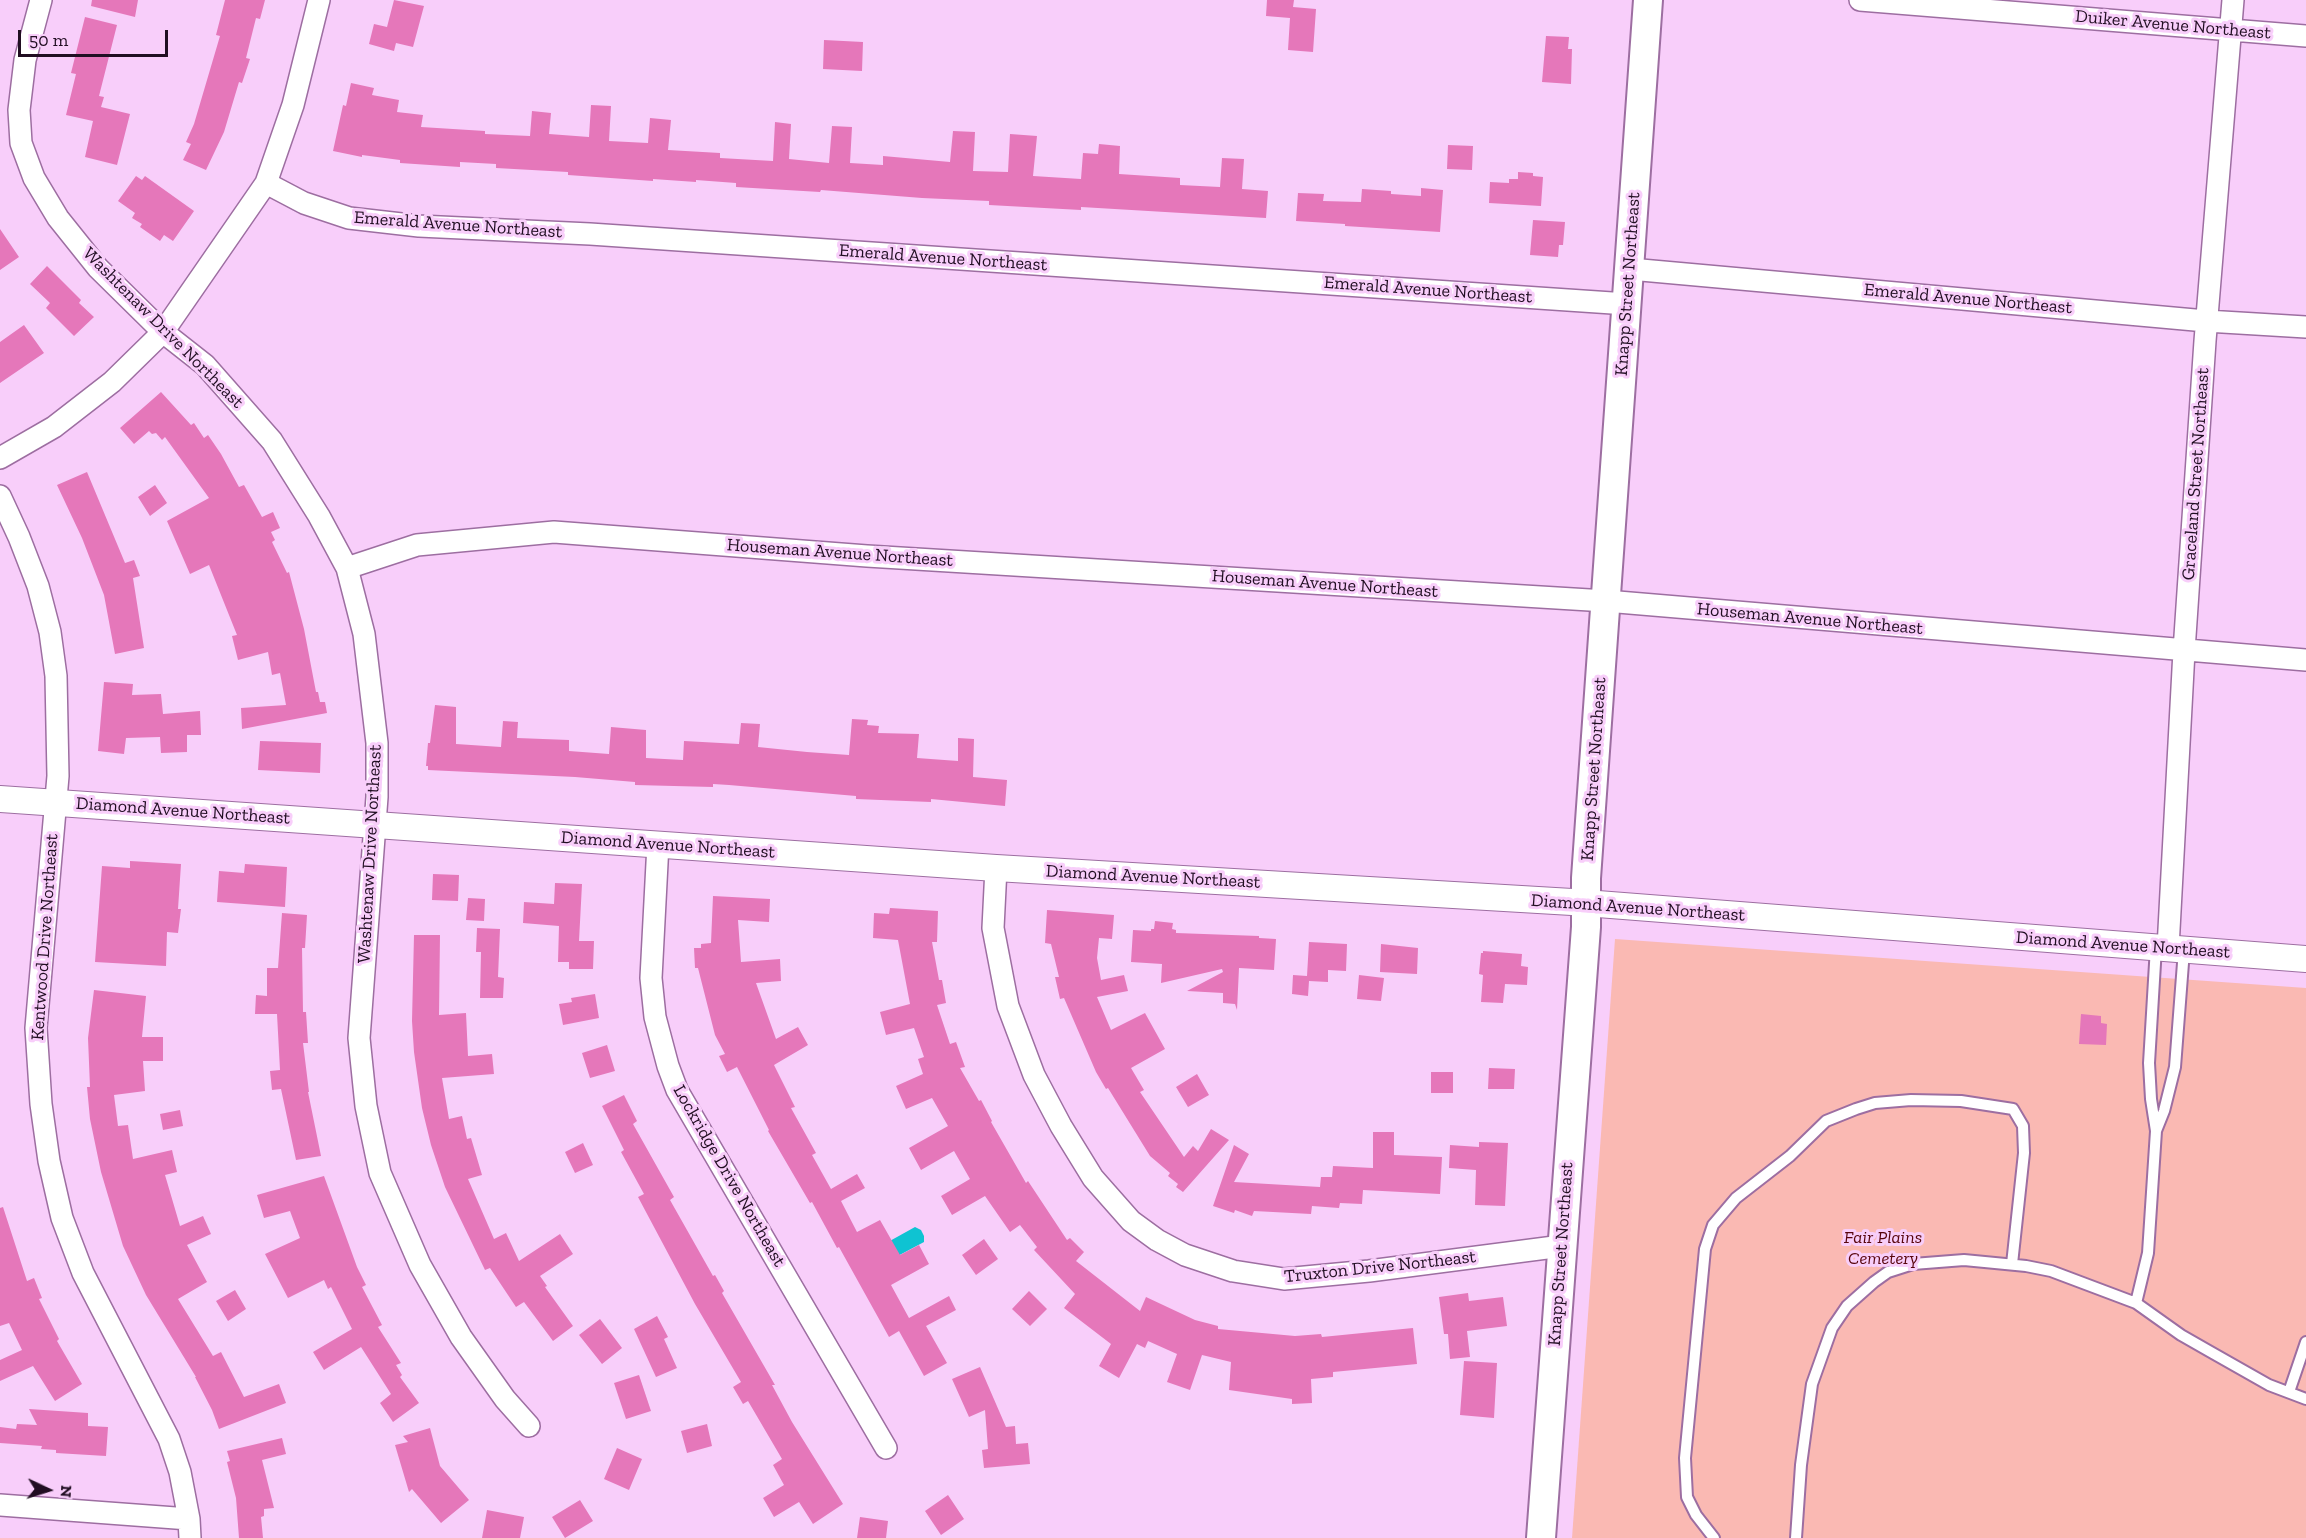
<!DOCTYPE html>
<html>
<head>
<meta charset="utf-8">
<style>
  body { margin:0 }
  #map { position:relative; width:2306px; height:1538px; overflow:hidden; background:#f8cefa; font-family:"Zilla Slab",serif }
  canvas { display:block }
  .north { position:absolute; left:18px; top:1460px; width:60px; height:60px; -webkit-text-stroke:4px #f8cefa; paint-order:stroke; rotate:94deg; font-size:16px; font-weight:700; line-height:24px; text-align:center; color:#210e22 }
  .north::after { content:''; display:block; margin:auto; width:21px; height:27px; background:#210e22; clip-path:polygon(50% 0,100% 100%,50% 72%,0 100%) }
  .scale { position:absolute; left:18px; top:30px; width:150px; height:27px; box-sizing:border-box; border:3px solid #210e22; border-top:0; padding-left:8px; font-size:18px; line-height:21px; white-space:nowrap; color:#210e22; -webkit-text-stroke:4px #f8cefa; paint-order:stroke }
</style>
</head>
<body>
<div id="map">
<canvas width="2306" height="1538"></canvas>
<div class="north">N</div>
<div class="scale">50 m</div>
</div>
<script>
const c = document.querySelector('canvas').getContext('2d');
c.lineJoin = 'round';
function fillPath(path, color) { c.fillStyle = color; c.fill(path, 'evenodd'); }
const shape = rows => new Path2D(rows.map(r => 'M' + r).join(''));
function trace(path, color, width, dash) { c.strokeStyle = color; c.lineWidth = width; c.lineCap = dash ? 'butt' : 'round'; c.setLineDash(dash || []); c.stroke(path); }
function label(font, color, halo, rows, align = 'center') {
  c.font = font + ' "Zilla Slab",serif'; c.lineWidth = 6; c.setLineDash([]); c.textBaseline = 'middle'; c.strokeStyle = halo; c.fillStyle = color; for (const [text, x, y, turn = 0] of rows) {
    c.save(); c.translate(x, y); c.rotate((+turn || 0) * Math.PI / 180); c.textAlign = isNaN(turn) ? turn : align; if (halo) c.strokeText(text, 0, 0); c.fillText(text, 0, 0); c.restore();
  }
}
fillPath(shape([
  [1615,939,2306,988,2306,1538,1572,1538]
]), '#fab9b3');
fillPath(shape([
  [915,1227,921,1230,924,1236,924,1242,894,1258,888,1242]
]), '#0fc3d2');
fillPath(shape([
  [92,0,138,0,135,17,91,6],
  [225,0,265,0,260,19,256,18,246,58,250,59,242,83,239,82,224,132,206,170,183,160,191,144,186,142,194,124,220,36,216,35],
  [394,0,424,6,413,47,396,43,394,51,369,44,374,24,387,27],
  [1267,0,1294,0,1293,7,1316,9,1313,52,1288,50,1290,18,1266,16],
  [85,17,117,25,99,96,104,97,101,107,130,114,117,165,85,157,93,121,66,115,76,74,71,73],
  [1546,36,1569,37,1568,49,1572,49,1571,84,1542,82],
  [824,40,863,42,862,71,823,69],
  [351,83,374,88,372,95,399,100,397,112,423,115,421,127,485,131,485,134,530,136,532,111,551,113,549,134,589,137,591,105,611,106,609,141,648,143,650,118,671,120,668,150,720,153,720,158,773,161,775,122,791,124,789,159,829,163,832,126,852,127,850,163,883,165,883,156,950,162,953,131,975,132,973,171,1008,172,1010,134,1037,136,1033,176,1081,179,1083,153,1098,154,1099,144,1120,146,1119,174,1180,178,1180,185,1220,187,1222,158,1244,159,1242,189,1268,191,1266,218,1081,207,1081,210,989,205,989,201,922,198,821,190,820,192,736,187,736,183,696,180,696,182,653,179,653,181,568,175,568,172,496,168,496,164,460,162,460,167,400,163,400,160,362,155,362,157,333,151,343,105,346,106],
  [1448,145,1473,146,1472,170,1447,169],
  [1518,172,1533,173,1533,176,1543,177,1541,206,1489,203,1490,182,1509,183,1509,179,1518,179],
  [136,176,142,180,145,176,194,211,173,241,164,235,160,241,140,227,142,224,132,218,135,213,118,201],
  [1421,188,1443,190,1440,232,1345,226,1345,224,1296,221,1298,193,1324,194,1323,201,1361,202,1362,189,1391,191,1391,194,1421,196],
  [1533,220,1565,222,1563,245,1559,245,1558,257,1530,255],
  [0,229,19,257,0,270],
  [47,266,81,300,79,303,94,317,74,336,46,308,50,303,30,284],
  [24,325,44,353,0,383,0,342],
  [161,392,191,425,194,423,204,438,208,435,221,454,239,487,244,485,262,517,273,512,280,528,271,532,275,540,272,542,287,573,289,572,304,629,316,692,318,692,320,702,325,702,327,713,242,729,241,708,286,705,280,673,272,675,268,652,238,660,232,636,237,635,209,565,190,574,167,521,209,498,165,437,162,440,156,433,152,434,149,431,134,444,120,428],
  [87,472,125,563,134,560,140,576,133,578,144,648,115,654,104,595,82,538,57,485],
  [155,485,167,503,150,516,138,497],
  [104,682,133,684,132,695,161,694,163,714,200,711,201,735,187,735,187,752,161,753,160,737,126,738,124,754,98,751],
  [435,705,456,707,456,744,501,747,503,721,518,722,517,738,569,740,569,751,609,754,611,727,646,730,646,758,683,760,684,741,739,744,741,723,760,724,758,747,807,752,849,755,852,719,868,720,867,725,879,726,878,733,919,734,917,758,958,761,958,738,974,739,973,777,1007,780,1005,806,931,799,931,802,856,799,856,796,729,785,713,784,713,787,635,785,635,782,575,777,428,770,428,766,426,766,428,743,430,743],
  [260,741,321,743,320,773,258,770],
  [130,861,181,864,178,909,181,909,178,933,167,932,166,966,95,962,102,866,130,868],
  [245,864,287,867,285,907,217,902,219,871,244,873],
  [433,874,459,875,458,901,432,900],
  [555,883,582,884,579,941,594,941,593,969,569,969,569,962,558,962,559,926,523,923,524,902,554,904],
  [713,896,770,899,769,922,738,920,741,962,780,959,781,981,756,983,776,1039,798,1027,808,1045,774,1065,795,1107,791,1108,816,1153,812,1155,831,1189,857,1174,865,1188,841,1201,857,1232,880,1220,900,1255,919,1245,929,1264,891,1285,909,1318,949,1296,956,1310,926,1326,947,1363,924,1376,899,1331,889,1337,839,1247,837,1248,812,1202,810,1203,768,1131,769,1130,737,1067,727,1072,719,1056,725,1054,715,1035,698,968,695,968,694,948,701,948,701,944,711,943],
  [468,898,485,899,484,921,466,920],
  [890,908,938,911,937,942,932,942,939,980,942,980,946,1003,937,1005,950,1044,956,1042,965,1067,960,1068,979,1101,981,1100,992,1121,991,1122,1026,1183,1028,1181,1067,1240,1070,1238,1084,1252,1076,1261,1140,1311,1146,1297,1195,1320,1218,1326,1218,1329,1295,1336,1321,1334,1322,1337,1413,1328,1417,1364,1333,1372,1333,1377,1311,1379,1312,1403,1292,1404,1292,1399,1229,1390,1231,1362,1202,1355,1190,1390,1167,1382,1177,1354,1148,1341,1145,1348,1137,1344,1119,1378,1099,1366,1111,1344,1064,1308,1075,1294,1034,1250,1037,1247,1020,1225,1010,1232,985,1196,952,1215,941,1196,970,1179,954,1151,921,1170,909,1148,948,1126,932,1098,906,1109,896,1086,923,1074,918,1059,924,1057,914,1028,886,1035,880,1012,910,1004,898,940,873,938,874,913,889,914],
  [1047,910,1114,915,1112,939,1099,938,1097,958,1101,980,1124,975,1128,991,1097,997,1111,1030,1145,1013,1165,1049,1131,1068,1144,1090,1140,1092,1184,1157,1193,1146,1198,1151,1211,1129,1229,1140,1183,1192,1176,1187,1178,1184,1168,1176,1170,1173,1150,1156,1108,1088,1106,1089,1096,1072,1064,998,1060,999,1055,977,1059,977,1051,944,1045,943],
  [282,913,307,915,305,948,302,948,303,1012,306,1012,308,1043,303,1043,309,1092,308,1092,321,1156,296,1160,281,1089,272,1090,270,1071,280,1070,277,1014,255,1014,256,995,267,996,267,968,278,968],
  [1155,921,1173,923,1172,929,1176,930,1176,933,1259,936,1259,938,1276,939,1274,970,1239,968,1237,1010,1235,1004,1223,1003,1223,993,1187,991,1223,972,1222,969,1161,983,1162,964,1131,962,1133,930,1151,931,1151,929,1154,929],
  [477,928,500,929,498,977,504,978,503,998,480,998,481,952,476,952],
  [414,935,440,935,439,1015,466,1013,468,1056,492,1054,494,1074,442,1078,449,1119,462,1116,467,1139,471,1138,482,1175,468,1179,494,1239,506,1233,519,1261,560,1234,573,1254,540,1276,547,1286,545,1287,573,1326,553,1341,524,1302,516,1307,490,1268,485,1270,445,1187,431,1145,422,1108,414,1052,412,1021],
  [1309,942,1347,944,1346,971,1328,970,1328,982,1309,981,1308,996,1292,994,1293,975,1307,976],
  [1381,944,1418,948,1417,974,1380,972],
  [1483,951,1522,954,1521,966,1528,967,1527,985,1505,984,1503,1003,1481,1002,1483,975,1479,974,1481,953,1483,953],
  [1359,975,1384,978,1381,1001,1357,999],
  [94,990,146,996,142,1037,163,1037,163,1061,143,1061,145,1091,114,1095,118,1126,128,1125,133,1159,172,1150,177,1172,165,1175,180,1226,203,1216,211,1234,187,1245,207,1282,178,1299,213,1356,221,1352,244,1397,279,1384,286,1403,219,1429,212,1410,195,1377,196,1377,146,1295,123,1246,101,1172,90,1119,87,1087,90,1087,88,1038],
  [595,994,599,1018,563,1025,559,1004,572,1002,571,998],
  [2081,1014,2101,1016,2101,1023,2107,1024,2106,1045,2079,1044],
  [607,1045,615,1071,590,1078,582,1053],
  [1489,1068,1515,1069,1514,1089,1488,1089],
  [1431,1072,1453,1072,1453,1093,1431,1093],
  [1197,1074,1209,1095,1188,1107,1176,1087],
  [624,1095,637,1121,633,1124,674,1197,670,1200,713,1276,715,1275,724,1291,722,1293,775,1385,772,1385,792,1422,843,1504,813,1524,799,1502,774,1517,763,1498,784,1485,773,1465,782,1459,748,1401,743,1404,733,1387,741,1382,695,1304,638,1197,644,1194,621,1152,624,1150,602,1106],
  [180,1110,183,1126,163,1130,160,1114],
  [1373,1132,1394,1132,1394,1155,1442,1157,1440,1194,1363,1190,1362,1204,1340,1203,1339,1208,1312,1206,1311,1214,1254,1211,1252,1216,1235,1210,1234,1213,1213,1206,1234,1145,1249,1154,1234,1182,1320,1187,1321,1177,1332,1177,1333,1166,1373,1168],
  [1479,1142,1508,1143,1505,1206,1475,1205,1476,1170,1449,1168,1450,1145,1479,1147],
  [583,1143,593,1165,575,1173,565,1152],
  [324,1176,357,1267,366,1285,362,1287,382,1325,378,1327,401,1363,396,1365,402,1375,400,1377,419,1403,393,1422,380,1403,391,1394,361,1347,324,1370,313,1352,352,1329,331,1287,328,1289,324,1280,288,1298,265,1254,300,1238,290,1211,264,1218,257,1195],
  [3,1207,27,1281,34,1278,42,1298,39,1299,59,1339,57,1341,82,1384,55,1401,33,1366,0,1381,0,1360,22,1350,9,1323,0,1326,0,1208],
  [984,1239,998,1259,976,1275,962,1255],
  [235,1290,246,1309,228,1321,216,1301],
  [1029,1291,1047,1309,1030,1326,1012,1309],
  [1468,1293,1469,1301,1503,1297,1507,1326,1467,1331,1470,1357,1450,1359,1448,1334,1444,1334,1439,1297],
  [657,1316,668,1337,664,1339,677,1368,656,1377,634,1329],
  [600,1319,622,1348,602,1364,579,1335],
  [1464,1361,1497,1363,1494,1418,1460,1415],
  [980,1367,1006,1427,1015,1426,1016,1444,1028,1443,1030,1464,984,1468,982,1450,988,1449,985,1410,969,1417,952,1379],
  [639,1375,651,1411,626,1419,614,1383],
  [29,1409,88,1413,88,1426,108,1427,106,1456,56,1453,56,1450,41,1449,42,1446,0,1443,0,1427,16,1429,17,1424,37,1425],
  [707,1424,712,1446,687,1453,681,1431],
  [430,1428,440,1466,469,1500,441,1523,412,1489,409,1492,395,1445,408,1442,403,1436],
  [282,1438,286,1454,262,1460,274,1508,264,1509,264,1516,261,1517,263,1538,239,1538,236,1498,227,1462,230,1461,227,1451],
  [617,1448,642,1459,629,1490,604,1479],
  [948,1495,964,1519,941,1535,925,1511],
  [580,1500,593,1521,565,1538,552,1517],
  [487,1510,524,1517,520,1538,482,1538],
  [860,1517,888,1521,886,1538,857,1538]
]), '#e577ba');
const service = shape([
  [2156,1131,2164,1111,2175,1067,2184,950],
  [2136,1303,2148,1253,2156,1131,2151,1099,2149,1063,2156,947],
  [2289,1392,2306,1342],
  [1714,1538,1696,1515,1687,1497,1685,1458,1705,1249,1713,1225,1736,1198,1790,1156,1826,1121,1856,1109,1875,1103,1911,1100,1961,1101,2013,1109,2023,1126,2024,1153,2012,1264],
  [1796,1538,1801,1465,1812,1384,1832,1328,1847,1306,1874,1282,1888,1272,1913,1264,1964,1260,2026,1266,2051,1271,2136,1303,2181,1335,2209,1351,2269,1385,2306,1399]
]);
const minor = shape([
  [41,0,25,60,19,110,21,143,34,178,58,218,98,268,163,332,205,365,272,441,319,516,347,568,364,634,377,743,377,797,359,1038,366,1106,380,1173,420,1265,461,1337,505,1399,529,1426],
  [1860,0,2306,36],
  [266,183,304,203,349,218,419,226,590,234,1627,304],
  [1630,269,2206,321,2306,327],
  [0,458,54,427,112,382,163,332,266,183,293,105,319,0],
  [0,496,19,537,38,586,50,632,56,676,58,776,36,1028,41,1104,49,1161,62,1218,83,1273,169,1439,180,1472,189,1519,190,1538],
  [347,568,417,545,554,532,867,556,1606,601,2306,660],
  [658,844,651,978,655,1017,668,1066,677,1090,886,1448],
  [996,868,993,928,1008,1006,1034,1075,1061,1126,1093,1178,1131,1221,1157,1240,1185,1255,1233,1271,1284,1279,1369,1271,1562,1246],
  [2168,948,2184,651,2205,341,2233,0],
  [0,1505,189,1519]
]);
const tertiary = shape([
  [0,799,996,868,1572,902,2306,959]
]);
const secondary = shape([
  [1541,1538,1586,927,1586,878,1648,0]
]);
trace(service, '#9d6ea1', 14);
trace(minor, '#9d6ea1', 24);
trace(tertiary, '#9d6ea1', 28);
trace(secondary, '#9d6ea1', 32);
trace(service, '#fff', 10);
trace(minor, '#fff', 21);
trace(tertiary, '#fff', 26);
trace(secondary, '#fff', 28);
label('18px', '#210e22', '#f8cefa', [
  ["Duiker Avenue Northeast",2173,25,5],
  ["Emerald Avenue Northeast",458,225,4],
  ["Emerald Avenue Northeast",943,258,4],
  ["Knapp Street Northeast",1628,284,-86],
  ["Emerald Avenue Northeast",1428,290,4],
  ["Emerald Avenue Northeast",1968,299,5],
  ["Washtenaw Drive Northeast",163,328,45],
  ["Graceland Street Northeast",2196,474,-86],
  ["Houseman Avenue Northeast",840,553,4],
  ["Houseman Avenue Northeast",1325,584,4],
  ["Houseman Avenue Northeast",1810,619,5],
  ["Knapp Street Northeast",1594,769,-86],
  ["Diamond Avenue Northeast",183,811,4],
  ["Diamond Avenue Northeast",668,845,4],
  ["Washtenaw Drive Northeast",370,854,-87],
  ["Diamond Avenue Northeast",1153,877,3],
  ["Diamond Avenue Northeast",1638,908,4],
  ["Kentwood Drive Northeast",45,937,-86],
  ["Diamond Avenue Northeast",2123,945,4],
  ["Lockridge Drive Northeast",729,1176,60],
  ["Knapp Street Northeast",1561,1254,-86],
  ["Truxton Drive Northeast",1380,1267,-6]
]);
label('italic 18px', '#57050c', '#f8cefa', [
  ["Fair Plains",1883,1238],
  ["Cemetery",1883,1259]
]);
</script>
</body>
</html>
